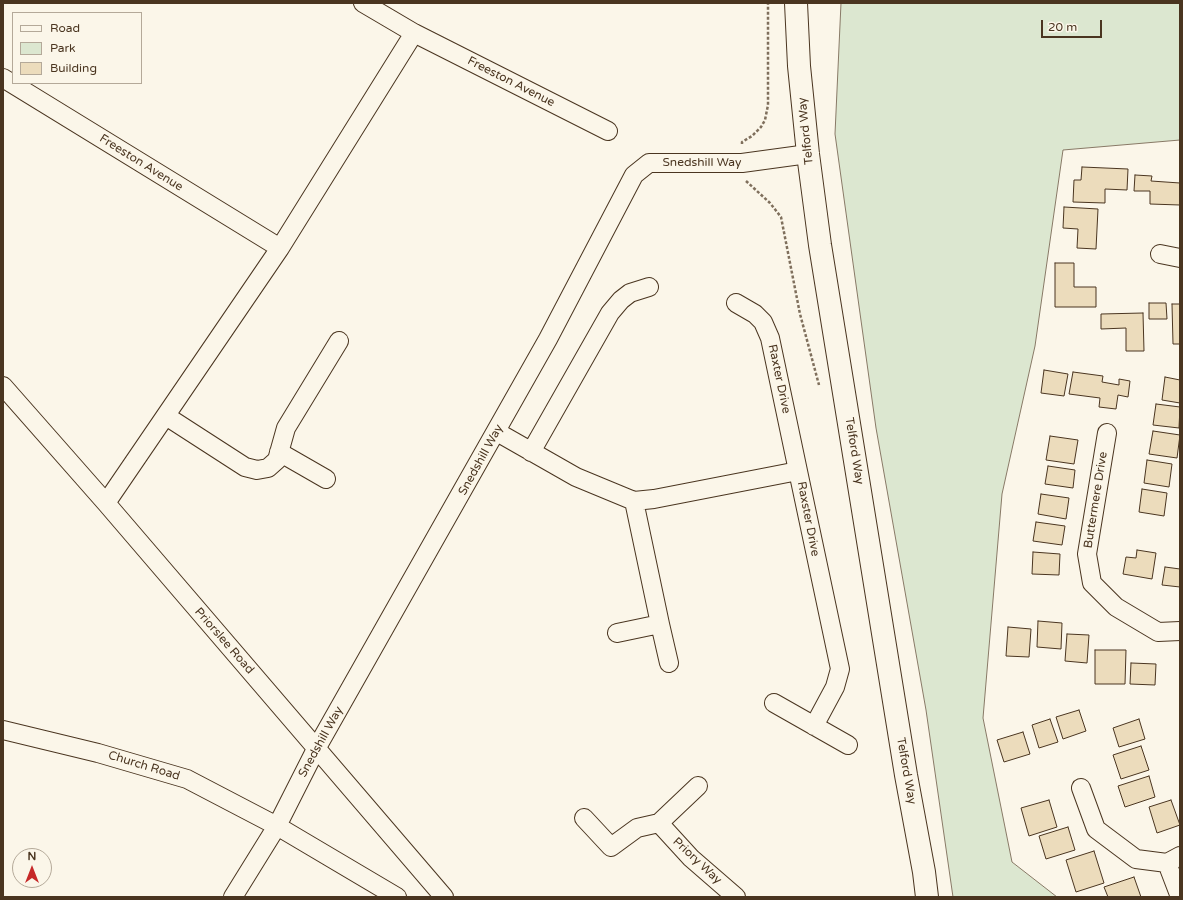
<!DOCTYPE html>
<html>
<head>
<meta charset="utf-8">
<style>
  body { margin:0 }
  #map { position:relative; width:1183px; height:900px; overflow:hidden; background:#fbf6e9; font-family:"Varela Round",sans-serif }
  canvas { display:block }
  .frame { position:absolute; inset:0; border:4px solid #4a3520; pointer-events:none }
  .legend { position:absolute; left:12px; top:12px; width:130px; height:72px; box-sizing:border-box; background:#fbf6e9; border:1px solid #b4a999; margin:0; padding:5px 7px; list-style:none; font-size:12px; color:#4a3520 }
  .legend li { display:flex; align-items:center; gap:8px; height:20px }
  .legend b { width:20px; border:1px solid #b4a999 }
  .north { position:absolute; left:12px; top:848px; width:40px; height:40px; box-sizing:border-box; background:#fbf6e9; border:1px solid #b4a999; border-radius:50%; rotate:0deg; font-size:11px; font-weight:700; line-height:16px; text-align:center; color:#4a3520 }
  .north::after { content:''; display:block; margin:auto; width:14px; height:18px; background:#c62828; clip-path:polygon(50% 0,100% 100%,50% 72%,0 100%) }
  .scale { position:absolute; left:1041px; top:20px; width:61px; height:18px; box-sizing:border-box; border:2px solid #4a3520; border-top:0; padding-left:5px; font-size:12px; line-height:14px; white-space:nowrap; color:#4a3520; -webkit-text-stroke:3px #fbf6e9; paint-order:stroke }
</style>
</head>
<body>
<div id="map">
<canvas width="1183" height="900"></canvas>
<div class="frame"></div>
<ul class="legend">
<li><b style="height:5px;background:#fbf6e9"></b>Road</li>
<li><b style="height:11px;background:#dce7d0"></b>Park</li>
<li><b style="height:11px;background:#ecdcbc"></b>Building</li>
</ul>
<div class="north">N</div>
<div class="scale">20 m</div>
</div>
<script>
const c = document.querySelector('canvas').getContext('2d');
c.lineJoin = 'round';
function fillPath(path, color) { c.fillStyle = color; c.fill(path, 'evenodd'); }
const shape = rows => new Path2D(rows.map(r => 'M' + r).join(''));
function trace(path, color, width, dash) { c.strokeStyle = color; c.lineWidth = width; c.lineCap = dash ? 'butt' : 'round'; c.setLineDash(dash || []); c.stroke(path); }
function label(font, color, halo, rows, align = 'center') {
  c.font = font + ' "Varela Round",sans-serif'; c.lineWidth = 3; c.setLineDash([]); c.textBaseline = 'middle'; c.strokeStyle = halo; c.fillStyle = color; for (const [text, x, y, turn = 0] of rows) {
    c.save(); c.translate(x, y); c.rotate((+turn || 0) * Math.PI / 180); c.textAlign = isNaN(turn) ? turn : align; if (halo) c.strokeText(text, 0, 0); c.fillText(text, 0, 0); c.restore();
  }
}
const green = shape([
  [841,3,1180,3,1180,140,1063,150,1035,346,1002,494,983,718,1012,862,1057,897,953,897,926,710,876,428,835,134,841,3]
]);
fillPath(green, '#dce7d0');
trace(green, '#887966', 1);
const building = shape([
  [1082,167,1128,169,1127,190,1105,189,1105,203,1073,202,1074,180,1081,180,1082,167],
  [1135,175,1152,176,1151,181,1180,183,1180,205,1150,204,1150,191,1134,191,1135,175],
  [1064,207,1098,209,1096,249,1077,248,1078,229,1063,228,1064,207],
  [1055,263,1074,263,1074,287,1096,287,1096,307,1055,307,1055,263],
  [1149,303,1166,303,1167,319,1149,319,1149,303],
  [1172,304,1180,304,1180,344,1173,344,1172,304],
  [1143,313,1144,351,1126,351,1126,328,1101,329,1101,314,1143,313],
  [1044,370,1068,374,1064,396,1041,393,1044,370],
  [1073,372,1103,376,1102,382,1119,385,1119,379,1130,381,1128,397,1118,395,1116,409,1099,407,1100,398,1069,394,1073,372],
  [1165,377,1180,380,1180,403,1162,400,1165,377],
  [1156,404,1180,407,1179,428,1153,425,1156,404],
  [1153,431,1180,435,1177,458,1149,454,1153,431],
  [1050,436,1078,440,1074,464,1046,460,1050,436],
  [1147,460,1172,464,1169,487,1144,483,1147,460],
  [1048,466,1075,470,1073,488,1045,484,1048,466],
  [1142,489,1167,493,1164,516,1139,512,1142,489],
  [1041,494,1069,498,1066,519,1038,514,1041,494],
  [1036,522,1065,526,1062,545,1033,541,1036,522],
  [1137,550,1156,553,1152,579,1123,574,1126,557,1136,558,1137,550],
  [1033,552,1060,554,1059,575,1032,574,1033,552],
  [1165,567,1180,569,1180,587,1162,585,1165,567],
  [1038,621,1062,623,1061,649,1037,647,1038,621],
  [1008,627,1031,629,1029,657,1006,656,1008,627],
  [1067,634,1089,635,1087,663,1065,661,1067,634],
  [1095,650,1126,650,1125,684,1095,684,1095,650],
  [1131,663,1156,664,1155,685,1130,684,1131,663],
  [1079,710,1086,731,1063,739,1056,717,1079,710],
  [1050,719,1058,742,1039,748,1032,725,1050,719],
  [1139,719,1145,739,1119,747,1113,728,1139,719],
  [1023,732,1030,754,1004,762,997,740,1023,732],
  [1141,746,1149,770,1121,779,1113,755,1141,746],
  [1149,776,1155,797,1125,807,1118,786,1149,776],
  [1049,800,1057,827,1029,836,1021,808,1049,800],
  [1171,800,1180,825,1157,833,1149,807,1171,800],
  [1068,827,1075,850,1046,859,1039,836,1068,827],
  [1094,851,1104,883,1076,892,1066,860,1094,851],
  [1134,877,1141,897,1108,897,1104,887,1134,877]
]);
fillPath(building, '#ecdcbc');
trace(building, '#4a3520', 1);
const minor = shape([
  [363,3,414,33,608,131],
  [3,78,280,248],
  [1160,254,1180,258],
  [736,303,755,314,763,322,770,338,798,471],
  [3,386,106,503,444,897],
  [166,416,245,467,257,470,268,468,277,460,286,428,339,341],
  [497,432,576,477,634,501,654,499,798,471,840,669,835,687,814,726],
  [1107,433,1087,554,1092,583,1116,607,1158,632,1180,631],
  [279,452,326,479],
  [531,452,610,313,621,300,630,293,649,287],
  [634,501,660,624,669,663],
  [106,503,280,248,414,33],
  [617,633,660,624],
  [774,703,848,745],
  [3,730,98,753,187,779,277,826,397,897],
  [1081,788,1096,829,1136,859,1167,863,1180,856],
  [584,818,611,847,637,828,659,823,698,786],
  [659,823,691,858,736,897],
  [1167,863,1180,897],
  [233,897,277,826,316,749,548,339,634,175,649,163,742,163,808,154]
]);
const primary = shape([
  [796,3,799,66,808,154,820,245,906,775,924,872,927,897]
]);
trace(minor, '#4a3520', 20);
trace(primary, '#4a3520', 24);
trace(shape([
  [742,144,742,142,752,136,761,127,765,120,768,105,768,3],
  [746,181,770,203,781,217,800,314,819,385]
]), '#7f6f5c', 2.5, [3, 2]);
trace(minor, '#fbf6e9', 18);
trace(primary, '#fbf6e9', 22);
label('12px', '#4a3520', '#fbf6e9', [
  ["Freeston Avenue",511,82,27],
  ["Telford Way",806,131,-96],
  ["Freeston Avenue",141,163,32],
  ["Snedshill Way",702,163],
  ["Raxter Drive",779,379,78],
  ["Telford Way",854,451,81],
  ["Snedshill Way",481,460,-61],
  ["Buttermere Drive",1096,500,-81],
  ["Raxster Drive",808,519,79],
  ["Priorslee Road",224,641,49],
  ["Snedshill Way",321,742,-61],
  ["Church Road",144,766,17],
  ["Telford Way",906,771,80],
  ["Priory Way",697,861,43]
]);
</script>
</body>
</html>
